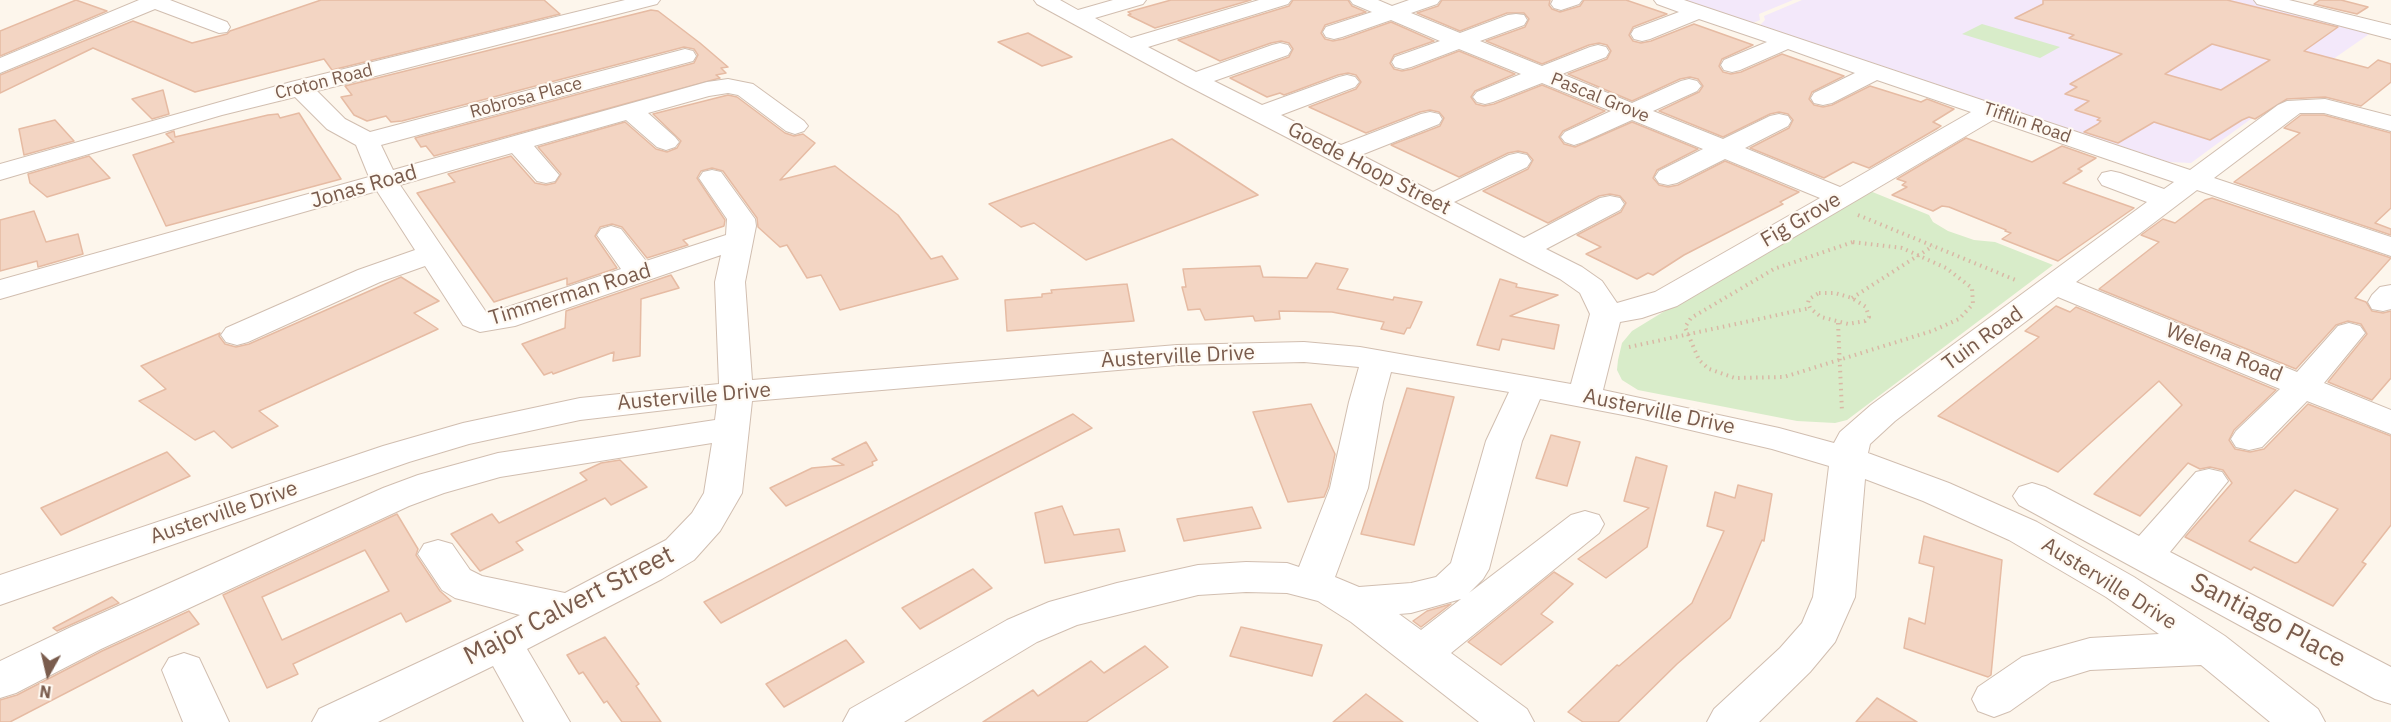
<!DOCTYPE html>
<html>
<head>
<meta charset="utf-8">
<style>
  body { margin:0 }
  #map { position:relative; width:2391px; height:722px; overflow:hidden; background:#fdf6ec; font-family:"IBM Plex Sans",sans-serif }
  canvas { display:block }
  .north { position:absolute; left:18px; top:644px; width:60px; height:60px; -webkit-text-stroke:4px #fffaf3; paint-order:stroke; rotate:188deg; font-size:16px; font-weight:700; line-height:24px; text-align:center; color:#7a5c4d }
  .north::after { content:''; display:block; margin:auto; width:21px; height:27px; background:#7a5c4d; clip-path:polygon(50% 0,100% 100%,50% 72%,0 100%) }
</style>
</head>
<body>
<div id="map">
<canvas width="2391" height="722"></canvas>
<div class="north">N</div>
</div>
<script>
const c = document.querySelector('canvas').getContext('2d');
c.lineJoin = 'round';
function fillPath(path, color) { c.fillStyle = color; c.fill(path, 'evenodd'); }
const shape = rows => new Path2D(rows.map(r => 'M' + r).join(''));
function trace(path, color, width, dash) { c.strokeStyle = color; c.lineWidth = width; c.lineCap = dash ? 'butt' : 'round'; c.setLineDash(dash || []); c.stroke(path); }
function label(font, color, halo, rows, align = 'center') {
  c.font = font + ' "IBM Plex Sans",sans-serif'; c.lineWidth = 4.5; c.setLineDash([]); c.textBaseline = 'middle'; c.strokeStyle = halo; c.fillStyle = color; for (const [text, x, y, turn = 0] of rows) {
    c.save(); c.translate(x, y); c.rotate((+turn || 0) * Math.PI / 180); c.textAlign = isNaN(turn) ? turn : align; if (halo) c.strokeText(text, 0, 0); c.fillText(text, 0, 0); c.restore();
  }
}
fillPath(shape([
  [1685,0,1793,0,1759,14,1760,20,1753,23],
  [1802,0,2253,0,2375,30,2316,71,2191,163,2169,162,1760,25,1765,20,1764,16]
]), '#f3e8fa');
fillPath(shape([
  [1982,24,2060,47,2040,58,1962,34],
  [1870,191,1929,215,1933,222,1948,231,1974,240,1995,242,2053,265,1847,420,1835,423,1797,421,1638,390,1622,380,1617,370,1618,360,1622,343,1632,331,1771,246]
]), '#d8ecc9');
const building = shape([
  [76,0,107,11,0,56,0,31,76,0],
  [321,0,544,0,560,14,332,70,324,59,195,92,93,48,0,93,0,75,133,21,192,43,227,34,230,31,321,0],
  [1171,0,1251,0,1155,28,1128,15,1131,14,1128,12,1171,0],
  [1293,0,1348,0,1352,6,1366,12,1325,25,1321,33,1325,39,1333,41,1343,39,1391,22,1434,41,1394,55,1390,63,1394,69,1402,71,1412,69,1459,51,1515,74,1475,91,1471,97,1476,104,1484,106,1494,104,1542,85,1605,111,1563,131,1559,137,1564,144,1575,147,1632,122,1698,149,1657,170,1653,178,1659,185,1668,187,1678,185,1725,161,1799,192,1780,202,1783,204,1684,255,1653,275,1648,273,1637,279,1586,254,1601,247,1577,235,1621,212,1626,203,1620,196,1610,194,1599,196,1548,223,1483,191,1528,169,1533,160,1527,153,1518,151,1508,153,1459,177,1391,145,1440,126,1444,118,1439,112,1430,110,1420,112,1366,133,1309,107,1356,89,1361,82,1356,75,1348,73,1338,75,1284,95,1280,93,1267,97,1230,78,1289,57,1293,49,1289,43,1281,41,1271,43,1220,61,1178,40,1289,6,1293,0],
  [1442,0,1550,0,1549,5,1552,9,1560,12,1580,6,1584,0,1626,0,1667,14,1633,27,1629,35,1633,41,1641,43,1651,41,1694,24,1753,45,1722,59,1719,66,1723,72,1731,74,1741,72,1782,54,1844,76,1812,92,1809,99,1814,105,1823,107,1832,105,1870,86,1921,102,1927,99,1954,109,1933,122,1941,126,1938,128,1869,168,1853,162,1824,178,1750,148,1789,128,1793,120,1788,114,1779,112,1770,114,1723,137,1659,111,1699,92,1703,86,1698,79,1690,77,1680,79,1632,101,1568,74,1607,59,1611,51,1607,45,1599,43,1589,45,1542,64,1486,41,1525,27,1529,19,1524,13,1507,13,1460,31,1417,13,1438,6,1442,0],
  [2043,0,2227,0,2338,27,2304,51,2368,68,2378,60,2391,64,2391,82,2361,106,2325,97,2287,99,2255,119,2249,117,2242,120,2210,140,2154,122,2118,143,2084,132,2098,124,2101,121,2097,120,2100,118,2075,110,2089,101,2065,94,2077,87,2070,84,2122,54,2069,38,2074,35,2015,18,2043,4,2043,0],
  [2212,44,2270,60,2221,90,2165,74,2212,44],
  [2320,0,2341,0,2368,7,2357,14,2314,4,2320,0],
  [651,10,658,11,700,43,728,67,721,68,726,73,716,75,720,78,434,156,426,146,421,147,415,138,694,63,698,55,694,49,684,47,402,121,391,122,386,116,367,121,354,115,341,97,352,95,345,86,651,10],
  [1028,33,1072,57,1042,66,998,42,1028,33],
  [163,90,169,114,152,119,132,99,163,90],
  [728,95,737,97,785,133,794,136,803,134,815,143,780,180,835,166,898,215,931,259,942,256,958,279,840,310,821,275,807,278,787,245,780,247,758,227,757,218,723,171,712,168,701,171,697,178,725,220,724,226,683,240,688,245,647,258,622,227,612,224,600,227,595,236,617,268,567,285,567,278,494,302,417,193,455,182,448,174,511,156,535,183,546,185,555,183,561,174,538,147,625,122,656,149,667,152,677,148,681,141,653,114,728,95],
  [299,113,341,179,166,226,133,155,174,142,166,134,174,131,175,137,268,115,278,114,280,118,299,113],
  [2301,115,2324,115,2391,133,2391,208,2375,223,2391,229,2391,235,2234,182,2300,133,2284,128,2301,115],
  [55,120,74,141,24,155,19,129,55,120],
  [1966,138,2032,162,2062,146,2096,158,2078,169,2082,171,2063,183,2134,208,2058,261,2002,239,2011,233,2005,231,2006,230,1949,207,1942,206,1933,211,1892,195,1907,187,1902,185,1906,182,1897,179,1966,138],
  [1172,139,1258,195,1086,260,1034,223,1021,227,989,204,1172,139],
  [89,156,110,178,47,197,30,183,28,174,89,156],
  [2212,198,2391,258,2355,298,2366,302,2372,311,2383,313,2391,311,2391,378,2372,400,2328,382,2367,334,2361,324,2348,321,2336,325,2296,369,2099,289,2159,242,2141,235,2163,219,2175,223,2205,200,2212,198],
  [34,211,46,242,78,234,83,254,38,267,37,261,0,271,0,220,34,211],
  [1316,263,1348,269,1337,289,1393,300,1394,297,1422,302,1410,328,1407,328,1404,334,1381,329,1384,322,1332,312,1279,311,1280,319,1255,321,1253,316,1205,320,1200,309,1188,310,1182,287,1186,287,1183,269,1260,266,1263,277,1307,278,1316,263],
  [671,275,679,288,641,299,640,356,613,361,614,352,553,374,552,372,544,375,522,344,565,328,566,311,671,275],
  [401,277,439,301,414,313,438,329,259,411,278,426,232,448,214,431,195,440,139,401,166,389,141,366,220,333,219,336,225,344,236,347,249,344,401,277],
  [1500,279,1517,284,1516,287,1558,295,1510,316,1559,325,1554,349,1502,339,1499,350,1477,345,1500,279],
  [1127,284,1134,321,1007,331,1005,300,1042,297,1042,294,1052,293,1051,290,1127,284],
  [2056,306,2070,312,2076,307,2276,390,2234,430,2229,440,2235,449,2250,452,2264,449,2308,404,2391,436,2391,525,2362,562,2366,564,2333,606,2254,567,2251,570,2185,537,2232,483,2223,470,2210,467,2200,469,2188,463,2140,516,2094,494,2182,405,2159,381,2058,472,1938,416,2039,337,2025,331,2056,306],
  [2295,490,2338,509,2298,562,2295,563,2249,541,2295,490],
  [1407,388,1454,397,1414,545,1361,534,1407,388],
  [1311,404,1335,454,1328,487,1324,497,1288,502,1253,412,1311,404],
  [1073,414,1092,428,721,623,704,602,1073,414],
  [1551,435,1580,442,1567,486,1536,478,1551,435],
  [866,442,877,460,872,462,873,465,786,506,770,488,812,468,844,465,832,459,866,442],
  [167,452,190,476,61,535,41,508,167,452],
  [1636,457,1667,466,1647,547,1606,578,1578,559,1649,508,1624,501,1636,457],
  [620,460,647,487,611,505,605,498,516,542,523,550,480,571,451,534,492,514,499,523,587,480,580,473,601,463,620,460],
  [1738,485,1772,494,1764,541,1762,540,1730,618,1677,664,1618,722,1583,722,1568,712,1617,665,1619,666,1692,603,1724,531,1707,526,1715,492,1735,498,1738,485],
  [1062,506,1074,535,1119,529,1125,551,1045,563,1035,513,1062,506],
  [1252,507,1261,528,1184,541,1177,519,1252,507],
  [397,514,418,549,416,555,440,591,451,601,406,622,401,613,293,664,298,674,267,688,223,595,397,514],
  [365,550,389,591,282,640,262,597,365,550],
  [1924,536,2002,560,1991,675,1988,677,1904,648,1909,618,1925,624,1934,567,1919,563,1924,536],
  [973,569,992,588,920,629,902,608,973,569],
  [1554,572,1573,584,1541,614,1553,622,1501,665,1468,642,1554,572],
  [112,597,119,603,57,631,53,628,112,597],
  [1451,604,1421,627,1413,621,1427,611,1451,604],
  [189,611,199,624,10,722,0,722,0,700,17,695,102,651,189,611],
  [1241,627,1322,645,1312,676,1230,656,1241,627],
  [605,637,639,684,636,686,661,722,622,722,607,701,604,703,583,672,579,674,567,655,605,637],
  [846,640,864,662,784,707,766,684,846,640],
  [1145,646,1168,667,1086,722,983,722,1033,690,1038,696,1091,661,1104,673,1145,646],
  [1366,694,1403,722,1333,722,1366,694],
  [1877,698,1917,722,1856,722,1877,698]
]);
fillPath(building, '#f3d5c3');
trace(building, '#e6bba3', 1.5);
const minor = shape([
  [139,0,170,0,227,22,230,27,227,32,219,33,155,9,0,73,0,58,139,0],
  [625,0,660,0,657,4,317,91,345,119,370,132,685,49,693,51,696,56,693,61,381,145,393,170,707,82,728,79,753,84,804,121,808,126,804,131,795,134,786,131,738,95,728,93,709,96,648,113,675,137,679,142,675,147,666,150,657,147,626,120,534,146,559,175,555,181,546,183,537,181,512,153,400,185,486,312,499,310,621,269,597,235,601,229,611,226,621,229,646,261,726,235,727,219,699,178,703,172,712,170,721,172,755,219,756,226,745,282,752,380,1177,345,1304,342,1360,347,1571,384,1590,314,1580,293,1560,279,1186,85,1037,4,1034,0,1060,0,1078,10,1113,0,1146,0,1143,4,1095,18,1131,38,1259,0,1291,0,1288,4,1148,47,1196,72,1272,45,1280,43,1288,45,1291,50,1288,55,1214,81,1262,105,1339,77,1347,75,1355,77,1359,82,1355,87,1281,115,1341,145,1421,114,1430,112,1439,114,1442,119,1439,124,1361,155,1433,192,1509,155,1518,153,1527,155,1531,161,1527,167,1454,202,1524,238,1600,198,1610,196,1620,198,1624,204,1620,210,1546,249,1582,267,1602,281,1617,303,1655,292,1820,198,1725,159,1677,183,1668,185,1659,183,1655,177,1659,171,1703,149,1632,120,1583,142,1574,145,1565,142,1561,137,1565,132,1611,111,1542,83,1493,102,1485,104,1477,102,1473,97,1477,92,1521,74,1459,49,1411,67,1403,69,1395,67,1392,62,1395,57,1440,41,1391,20,1342,37,1334,39,1326,37,1323,32,1326,27,1372,12,1353,4,1350,0,1378,0,1392,6,1409,0,1440,0,1437,4,1411,13,1460,33,1508,15,1516,14,1524,15,1527,20,1524,25,1480,41,1542,66,1590,47,1598,45,1606,47,1609,52,1606,57,1562,74,1632,103,1681,81,1689,79,1697,81,1701,86,1697,91,1653,111,1723,139,1770,116,1779,114,1788,116,1791,121,1788,126,1745,148,1840,187,1971,112,1877,80,1832,103,1823,105,1814,103,1811,98,1814,93,1855,73,1788,49,1740,70,1732,72,1724,70,1721,65,1724,60,1767,42,1699,19,1650,39,1642,41,1634,39,1631,34,1634,29,1679,12,1657,4,1654,0,1684,0,2190,170,2278,105,2287,101,2325,99,2391,116,2391,131,2324,113,2300,113,2214,178,2391,237,2391,256,2197,190,2076,282,2297,372,2338,326,2349,323,2360,326,2365,333,2324,383,2391,410,2391,434,2307,401,2262,447,2249,450,2236,447,2231,439,2236,431,2280,389,2058,297,1895,421,1870,444,1868,453,1949,483,2037,522,2134,577,2225,636,2318,709,2325,722,2270,722,2201,665,2090,670,2051,682,2010,711,1994,717,1978,711,1972,699,1978,687,2022,657,2090,638,2159,634,2106,597,2009,540,1923,501,1865,479,1855,597,1835,642,1810,672,1759,722,1707,722,1714,709,1780,648,1802,623,1813,597,1829,466,1772,449,1639,418,1540,399,1522,441,1489,569,1483,579,1469,593,1571,515,1585,511,1599,515,1604,524,1599,533,1451,653,1527,709,1534,722,1479,722,1351,622,1318,601,1287,593,1246,592,1198,595,1077,625,1037,642,904,722,843,722,850,709,1007,620,1049,602,1117,583,1198,565,1246,562,1287,563,1299,567,1330,488,1349,402,1359,367,1304,362,1177,365,752,401,742,493,720,531,694,560,662,579,527,649,570,722,524,722,493,666,378,722,312,722,319,709,520,615,455,598,442,590,418,554,424,544,438,540,452,544,470,570,482,576,565,593,666,540,692,513,704,493,712,443,500,477,444,493,409,506,101,649,16,693,0,698,0,661,71,627,383,488,418,475,498,453,715,420,717,404,580,420,469,444,409,462,0,605,0,575,383,446,463,423,580,398,719,384,715,282,721,255,515,326,480,332,463,325,425,266,380,282,248,342,237,345,226,342,221,335,226,328,358,270,415,250,377,191,0,299,0,280,369,177,356,145,327,129,295,97,222,115,0,180,0,164,291,82,625,0],
  [1993,120,2174,182,2164,189,2120,173,2111,171,2102,173,2098,179,2102,185,2147,202,1871,405,1840,432,1834,443,1779,428,1603,390,1620,322,1642,318,1677,306,1993,120],
  [1391,372,1509,392,1486,441,1451,563,1436,577,1411,583,1359,587,1335,577,1368,488,1383,402,1391,372],
  [1461,599,1421,630,1399,614,1411,613,1461,599],
  [1553,0,1582,0,1579,4,1561,10,1554,8,1551,4,1553,0],
  [2254,0,2289,0,2391,25,2391,39,2257,4,2254,0],
  [2391,285,2391,309,2383,311,2372,309,2368,302,2372,295,2380,287,2391,285],
  [2209,469,2222,472,2228,481,2170,552,2391,667,2391,704,2375,699,2019,505,2013,496,2019,487,2032,483,2045,487,2139,536,2196,472,2209,469],
  [184,653,199,658,229,722,183,722,162,670,169,658,184,653]
]);
trace(minor, '#d1beb0', 2);
trace(shape([
  [1858,215,2018,281],
  [1853,242,1902,248,1946,268,1972,288,1973,304,1959,319,1932,331,1784,377,1735,378,1709,369,1699,360,1685,327,1691,318,1774,269,1853,242],
  [1819,293,1835,293,1852,298,1866,307,1869,317,1865,321,1848,324,1821,317,1810,308,1808,303,1809,299,1819,293],
  [1852,298,1933,246],
  [1838,323,1842,412],
  [1629,347,1810,308]
]), '#d9b8a5', 4, [1.5, 4.5]);
fillPath(minor, '#fff');
label('18px', '#7a5c4d', '#fffaf3', [
  ["Croton Road",324,82,-14],
  ["Robrosa Place",526,98,-15],
  ["Pascal Grove",1600,98,22],
  ["Tifflin Road",2027,123,19]
]);
label('21px', '#7a5c4d', '#fffaf3', [
  ["Goede Hoop Street",1369,169,27],
  ["Jonas Road",364,187,-16],
  ["Fig Grove",1801,220,-30],
  ["Timmerman Road",570,295,-17],
  ["Tuin Road",1983,339,-36],
  ["Welena Road",2224,353,22],
  ["Austerville Drive",1178,357,-3],
  ["Austerville Drive",694,397,-5],
  ["Austerville Drive",1659,412,12],
  ["Austerville Drive",224,513,-19],
  ["Austerville Drive",2109,584,32]
]);
label('26px', '#7a5c4d', '#fffaf3', [
  ["Major Calvert Street",569,606,-27],
  ["Santiago Place",2268,621,28]
]);
</script>
</body>
</html>
